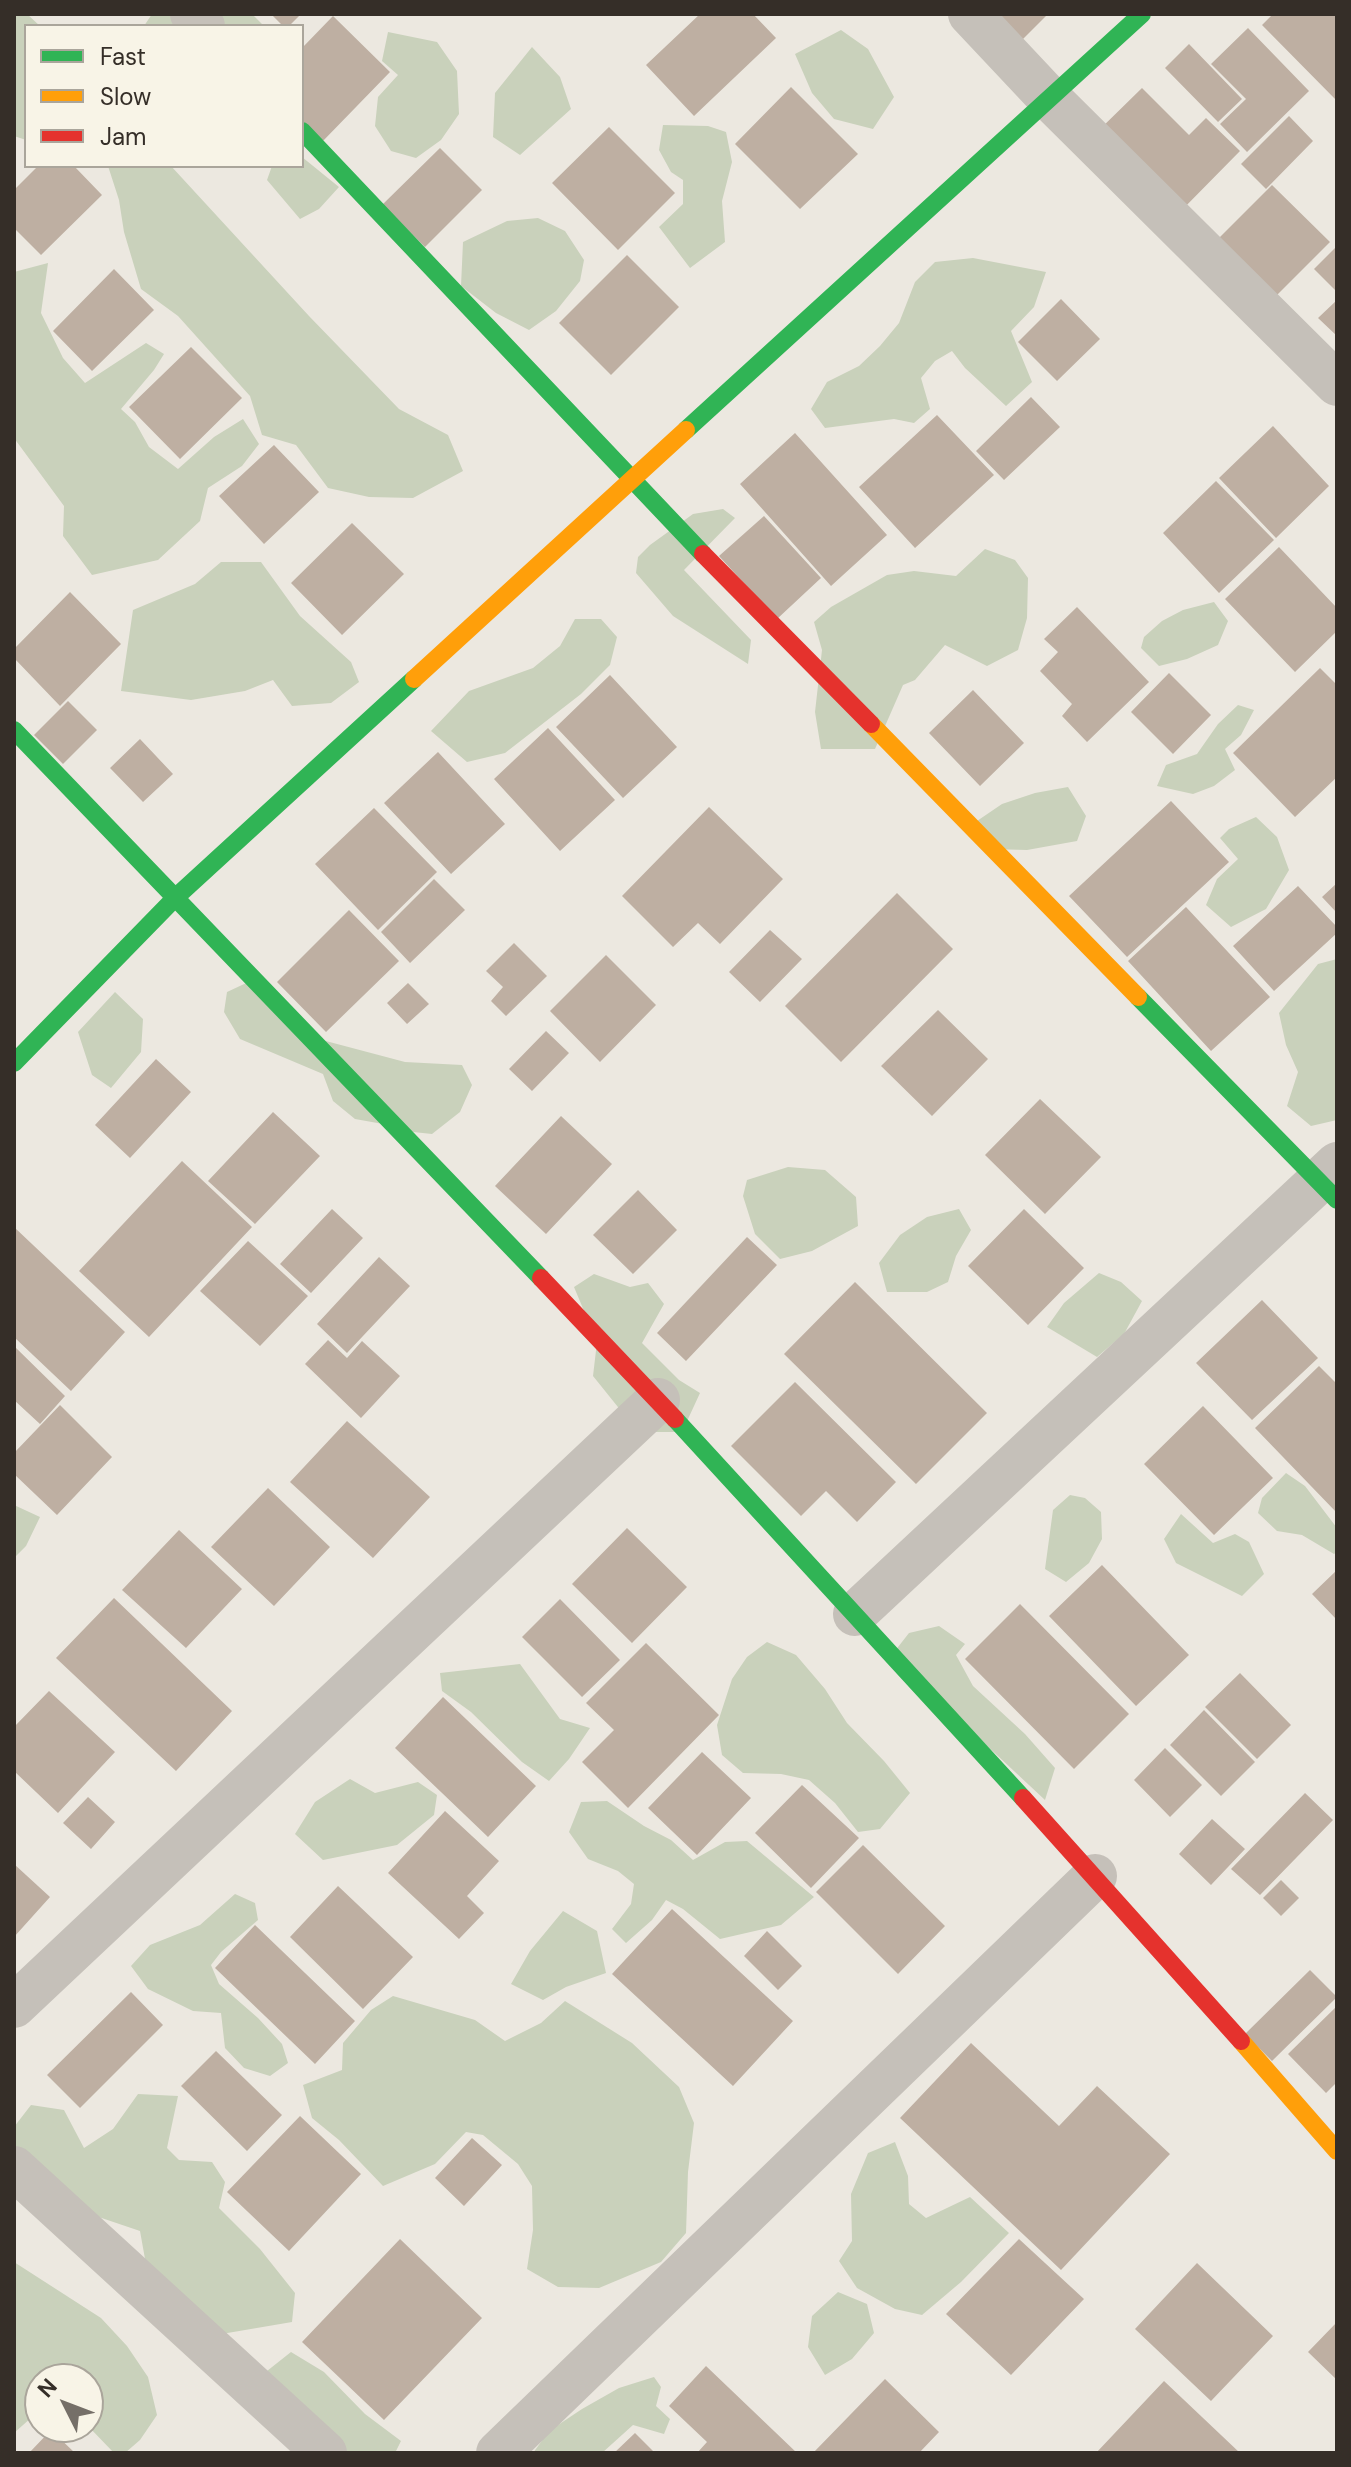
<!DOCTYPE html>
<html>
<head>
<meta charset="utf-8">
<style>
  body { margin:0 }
  #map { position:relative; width:1351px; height:2467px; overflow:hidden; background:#ece8e0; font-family:"DM Sans",sans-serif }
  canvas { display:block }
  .frame { position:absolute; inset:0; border:16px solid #352e28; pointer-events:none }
  .legend { position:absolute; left:24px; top:24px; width:280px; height:144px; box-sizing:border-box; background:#f8f4e7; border:2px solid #aaa59b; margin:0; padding:10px 14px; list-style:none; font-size:24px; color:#352e28 }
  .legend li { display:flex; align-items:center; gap:16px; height:40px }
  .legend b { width:40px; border:2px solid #aaa59b }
  .north { position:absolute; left:24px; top:2363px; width:80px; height:80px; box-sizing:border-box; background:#f8f4e7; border:2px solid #aaa59b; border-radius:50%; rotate:312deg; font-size:22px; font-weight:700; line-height:32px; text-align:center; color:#352e28 }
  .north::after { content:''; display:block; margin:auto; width:28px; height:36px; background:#756f68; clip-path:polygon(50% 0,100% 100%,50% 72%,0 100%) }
</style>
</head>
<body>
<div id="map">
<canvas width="1351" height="2467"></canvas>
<div class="frame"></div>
<ul class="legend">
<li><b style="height:10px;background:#30b455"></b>Fast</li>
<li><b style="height:10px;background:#ff9f0a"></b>Slow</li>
<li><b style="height:10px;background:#e5322d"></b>Jam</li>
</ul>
<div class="north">N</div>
</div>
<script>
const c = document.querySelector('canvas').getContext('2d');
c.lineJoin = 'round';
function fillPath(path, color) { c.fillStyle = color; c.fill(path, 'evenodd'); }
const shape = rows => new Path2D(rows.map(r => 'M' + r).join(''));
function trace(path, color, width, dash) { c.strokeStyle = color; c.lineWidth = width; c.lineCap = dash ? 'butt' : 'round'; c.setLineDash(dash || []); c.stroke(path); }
fillPath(shape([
  [14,14,27,14,40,26,26,26,26,140,14,136],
  [152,14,252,14,264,26,144,26],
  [841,30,868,49,894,97,873,129,834,119,812,93,795,54],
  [388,32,437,42,457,71,459,114,441,140,416,158,391,151,375,126,378,97,398,75,382,61],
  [532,47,560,77,571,109,520,155,493,137,495,93],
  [663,125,708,126,726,132,732,162,722,201,725,242,690,268,659,227,683,204,683,180,671,172,659,150],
  [302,157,339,187,319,209,300,219,267,180,272,166,302,166],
  [108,166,171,166,309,316,399,409,448,435,463,471,413,498,369,497,328,488,296,445,262,435,250,396,178,316,141,289,124,232,119,200],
  [538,218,565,231,584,260,580,281,556,311,529,330,496,313,461,286,463,242,507,221],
  [973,258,1046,272,1034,307,1011,331,1032,382,1006,406,965,368,952,351,935,361,921,378,930,409,914,423,894,419,825,428,811,409,827,382,859,366,880,346,899,323,915,282,935,262],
  [48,263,41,313,63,358,85,383,146,343,164,354,154,370,121,409,135,422,149,447,178,469,214,437,243,419,259,444,242,466,208,488,200,521,158,560,92,575,63,536,64,506,14,438,14,272],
  [723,509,735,518,684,570,751,640,748,664,673,616,636,573,638,557,650,545,693,514],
  [985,549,1015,560,1028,578,1027,618,1018,650,987,666,945,645,915,680,903,685,875,749,821,749,815,712,822,650,814,622,831,607,887,575,914,571,956,576],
  [221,562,261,562,300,616,351,662,359,682,331,703,292,706,273,680,245,691,191,700,121,691,133,610,195,584],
  [1214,602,1228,621,1218,645,1187,659,1159,666,1141,648,1144,637,1162,621,1183,610],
  [575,619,601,619,617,637,610,665,581,694,505,753,467,762,431,731,469,691,533,668,560,646],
  [1238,705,1254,710,1241,735,1225,749,1235,770,1214,786,1193,794,1157,786,1166,765,1197,754,1218,724],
  [1068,787,1086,816,1077,841,1027,850,991,849,977,821,1002,804,1035,793],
  [1256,817,1277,837,1289,870,1266,909,1231,927,1206,905,1217,879,1238,859,1220,838,1229,829],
  [1337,959,1337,1120,1311,1126,1287,1106,1298,1072,1286,1045,1279,1013,1318,964],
  [257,978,322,1040,405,1062,462,1065,472,1085,460,1112,432,1134,404,1131,383,1124,355,1119,333,1101,323,1074,240,1039,224,1012,227,992],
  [115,992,143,1019,141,1052,111,1088,92,1075,78,1032],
  [788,1167,825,1170,856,1197,858,1226,812,1251,780,1259,755,1234,743,1196,747,1180],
  [959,1209,971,1230,956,1256,948,1282,927,1292,887,1292,879,1263,900,1235,927,1217],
  [1099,1273,1121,1282,1142,1301,1124,1334,1097,1357,1047,1327,1064,1303],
  [594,1274,630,1287,648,1283,664,1304,642,1343,679,1380,700,1393,682,1432,655,1432,634,1427,593,1376,597,1342,574,1287],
  [1286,1473,1305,1486,1337,1528,1337,1552,1334,1554,1302,1535,1277,1531,1258,1513,1262,1498],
  [1070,1495,1085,1498,1101,1512,1102,1539,1089,1563,1066,1582,1045,1569,1053,1510],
  [14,1505,40,1517,26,1546,14,1558],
  [1181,1514,1213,1543,1235,1534,1249,1542,1264,1574,1242,1596,1176,1563,1164,1539],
  [939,1626,965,1644,956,1655,973,1686,1025,1734,1055,1768,1045,1800,891,1656,909,1633],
  [767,1642,796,1655,825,1689,847,1723,884,1761,910,1793,880,1829,858,1832,835,1803,809,1780,781,1774,743,1773,722,1755,717,1725,732,1679,747,1657],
  [520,1664,560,1719,590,1728,569,1759,549,1781,522,1762,471,1712,442,1691,440,1673],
  [350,1779,375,1793,418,1782,437,1795,434,1815,397,1845,323,1860,295,1834,315,1802],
  [607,1801,644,1826,671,1840,693,1860,725,1842,747,1841,814,1897,781,1925,720,1939,683,1909,666,1900,652,1920,626,1943,612,1929,631,1904,634,1884,618,1871,588,1859,569,1832,581,1802],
  [235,1894,255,1903,258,1920,221,1952,211,1965,219,1984,258,2018,282,2044,288,2063,270,2076,244,2068,225,2048,221,2013,193,2011,148,1989,131,1966,150,1945,200,1925],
  [563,1911,597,1931,606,1973,566,1987,543,2000,511,1984,530,1951],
  [393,1996,475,2020,505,2041,541,2023,565,2001,632,2043,679,2087,694,2123,688,2172,686,2233,661,2262,599,2288,558,2287,527,2269,533,2230,532,2186,518,2164,483,2135,466,2132,435,2164,383,2186,339,2140,312,2118,303,2085,342,2070,343,2043,371,2010],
  [138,2094,178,2096,167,2148,179,2160,212,2162,225,2182,219,2208,260,2249,295,2293,292,2322,204,2337,147,2270,140,2231,72,2208,14,2170,14,2127,31,2105,64,2110,84,2148,113,2129],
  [895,2142,908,2176,909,2204,926,2218,970,2197,1009,2233,961,2282,922,2315,895,2309,857,2288,839,2261,852,2241,851,2194,868,2153],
  [14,2262,101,2318,127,2346,148,2377,157,2415,140,2440,125,2453,114,2453,88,2426,88,2379,40,2379,40,2410,14,2433],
  [838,2292,867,2304,874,2333,852,2359,825,2375,808,2347,812,2316],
  [291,2352,324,2372,365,2414,401,2441,395,2453,341,2453,267,2371],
  [654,2377,661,2387,656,2406,670,2419,664,2434,633,2425,602,2453,533,2453,549,2431,582,2409,619,2388]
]), '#c9d1bb');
fillPath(shape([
  [271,14,301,14,289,26,283,26],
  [700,14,753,14,776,38,694,116,646,65],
  [976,14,1048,14,1012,50],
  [1273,14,1337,14,1337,101,1262,25],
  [333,16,390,72,322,142,302,122,302,48],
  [1248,28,1309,91,1247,152,1220,124,1246,99,1211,64],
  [1189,44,1242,99,1218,122,1165,68],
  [791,87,858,154,800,209,735,144],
  [1142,88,1189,135,1206,118,1240,151,1176,216,1094,135],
  [1289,116,1313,141,1266,189,1241,164],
  [609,127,675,193,618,250,552,183],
  [440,148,482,190,425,247,382,205],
  [38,166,74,166,102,195,41,255,14,228,14,190],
  [1272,185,1330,242,1270,302,1212,245],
  [1337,246,1337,292,1314,269],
  [627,255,679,307,611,375,559,323],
  [114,269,154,310,92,371,53,331],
  [1061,299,1100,339,1057,381,1018,342],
  [1337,300,1337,336,1318,318],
  [191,347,242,398,180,459,129,407],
  [1031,397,1060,427,1004,480,976,451],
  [937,415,994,475,915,548,859,487],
  [1273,426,1329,486,1276,538,1219,478],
  [795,433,887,535,831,586,740,484],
  [274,445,319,492,264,544,219,496],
  [1216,481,1274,540,1219,593,1163,533],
  [764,516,821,578,777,619,719,556],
  [352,523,404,574,342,635,291,583],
  [1279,547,1337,608,1337,631,1295,672,1225,599],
  [70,592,121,644,60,706,14,658,14,649],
  [1077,607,1149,682,1087,742,1062,716,1072,704,1040,671,1058,652,1044,639],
  [1320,668,1337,685,1337,777,1295,817,1233,753],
  [1169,673,1211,715,1173,754,1131,712],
  [610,675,677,747,623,798,556,727],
  [973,690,1024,743,980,786,929,733],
  [68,701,97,730,63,764,34,735],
  [548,728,615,800,560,851,494,779],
  [140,739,173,774,143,802,110,768],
  [438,752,505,824,451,874,384,803],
  [1171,801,1229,862,1127,957,1069,896],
  [709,807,783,879,720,944,698,923,673,947,622,896],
  [374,808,437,872,378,930,315,864],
  [434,879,465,910,410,963,381,932],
  [1337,883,1337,913,1322,897],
  [1298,886,1337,927,1337,933,1274,991,1233,946],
  [897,893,953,949,841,1062,785,1006],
  [1186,907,1270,997,1211,1051,1128,961],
  [349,910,399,961,326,1032,277,982],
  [770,930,802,959,760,1002,729,972],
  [514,943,547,976,506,1016,491,1001,503,987,486,971],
  [606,955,656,1005,600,1062,550,1011],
  [408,983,429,1004,407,1024,387,1003],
  [938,1010,988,1059,932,1116,881,1066],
  [546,1031,569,1053,532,1091,509,1069],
  [156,1059,191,1092,130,1158,95,1125],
  [1040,1099,1101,1157,1045,1214,985,1155],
  [273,1112,320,1156,255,1224,208,1181],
  [561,1116,612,1164,546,1234,495,1186],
  [182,1161,252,1227,149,1337,79,1271],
  [638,1190,677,1230,633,1274,593,1235],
  [332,1209,363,1238,311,1293,280,1264],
  [1024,1209,1084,1268,1028,1325,968,1266],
  [14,1227,125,1332,71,1391,14,1337],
  [747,1237,777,1265,686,1361,657,1333],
  [248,1241,308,1296,260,1346,200,1291],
  [379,1257,410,1286,347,1353,317,1324],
  [855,1282,987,1413,916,1484,784,1354],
  [1262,1300,1318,1358,1252,1420,1196,1363],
  [328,1340,347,1358,362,1341,400,1376,361,1418,305,1364],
  [14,1346,65,1396,40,1424,14,1400],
  [1319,1366,1337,1384,1337,1513,1255,1428],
  [795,1382,896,1482,857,1522,826,1491,801,1516,731,1446],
  [60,1405,112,1457,57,1515,14,1474,14,1453],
  [1203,1406,1273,1478,1214,1535,1144,1464],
  [347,1421,430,1497,373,1558,290,1482],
  [268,1488,330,1547,274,1606,211,1547],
  [627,1528,687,1587,632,1643,572,1584],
  [179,1530,242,1589,186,1648,122,1590],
  [1102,1565,1189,1655,1136,1706,1049,1616],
  [1337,1570,1337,1620,1312,1594],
  [114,1598,232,1711,176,1771,56,1658],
  [560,1599,620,1660,582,1697,522,1637],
  [1020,1604,1129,1714,1074,1769,965,1659],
  [646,1643,719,1715,628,1808,582,1762,614,1730,586,1703],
  [1240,1673,1291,1725,1257,1759,1205,1707],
  [49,1691,115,1752,58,1813,14,1771,14,1727],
  [443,1697,536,1786,488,1837,395,1748],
  [1204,1710,1255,1762,1221,1796,1170,1745],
  [1165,1748,1202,1785,1170,1817,1134,1780],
  [702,1752,751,1798,697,1855,648,1808],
  [802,1785,859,1838,811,1888,755,1833],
  [1305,1793,1333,1820,1260,1895,1231,1869],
  [88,1797,115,1822,91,1849,63,1823],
  [445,1811,499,1861,467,1896,484,1913,459,1939,388,1873],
  [1212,1819,1245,1849,1211,1885,1179,1854],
  [863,1845,945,1926,898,1974,816,1892],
  [14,1864,50,1897,14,1937],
  [1281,1880,1299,1898,1281,1916,1263,1898],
  [338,1886,413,1957,363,2009,290,1937],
  [672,1909,793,2021,733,2086,612,1974],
  [255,1925,355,2021,315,2064,215,1968],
  [767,1931,802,1966,778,1990,744,1956],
  [1310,1970,1337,1997,1272,2061,1245,2034],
  [131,1992,163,2025,80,2108,47,2075],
  [1337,2006,1337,2082,1326,2093,1288,2054],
  [971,2043,1059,2126,1097,2086,1170,2154,1061,2270,900,2118],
  [216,2051,282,2115,247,2151,181,2086],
  [300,2116,361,2174,289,2251,227,2192],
  [472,2138,502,2165,464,2206,435,2178],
  [400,2239,482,2318,384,2420,302,2342],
  [1019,2239,1084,2299,1011,2375,946,2314],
  [1197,2263,1273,2336,1211,2401,1135,2329],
  [1337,2322,1337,2380,1308,2352],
  [706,2366,797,2453,697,2453,707,2442,669,2406],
  [885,2379,939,2432,919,2453,813,2453],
  [1164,2381,1240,2453,1096,2453],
  [51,2430,75,2453,29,2453],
  [635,2433,655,2453,614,2453]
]), '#beafa2');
trace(shape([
  [192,14,203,26],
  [970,14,1048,97,1337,384],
  [855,1614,1337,1164],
  [14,2006,658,1400],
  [14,2168,325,2453],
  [498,2453,1095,1876]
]), '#c5c0b9', 44);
trace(shape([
  [302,131,703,554],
  [686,430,1142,14],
  [14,730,541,1278],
  [1138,997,1337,1200],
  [14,1063,176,897,414,679],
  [675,1419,1023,1798]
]), '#30b455', 18);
trace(shape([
  [414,679,686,430],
  [871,724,1138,997],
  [1241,2041,1337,2151]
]), '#ff9f0a', 18);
trace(shape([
  [703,554,871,724],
  [541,1278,675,1419],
  [1023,1798,1241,2041]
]), '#e5322d', 18);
</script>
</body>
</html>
